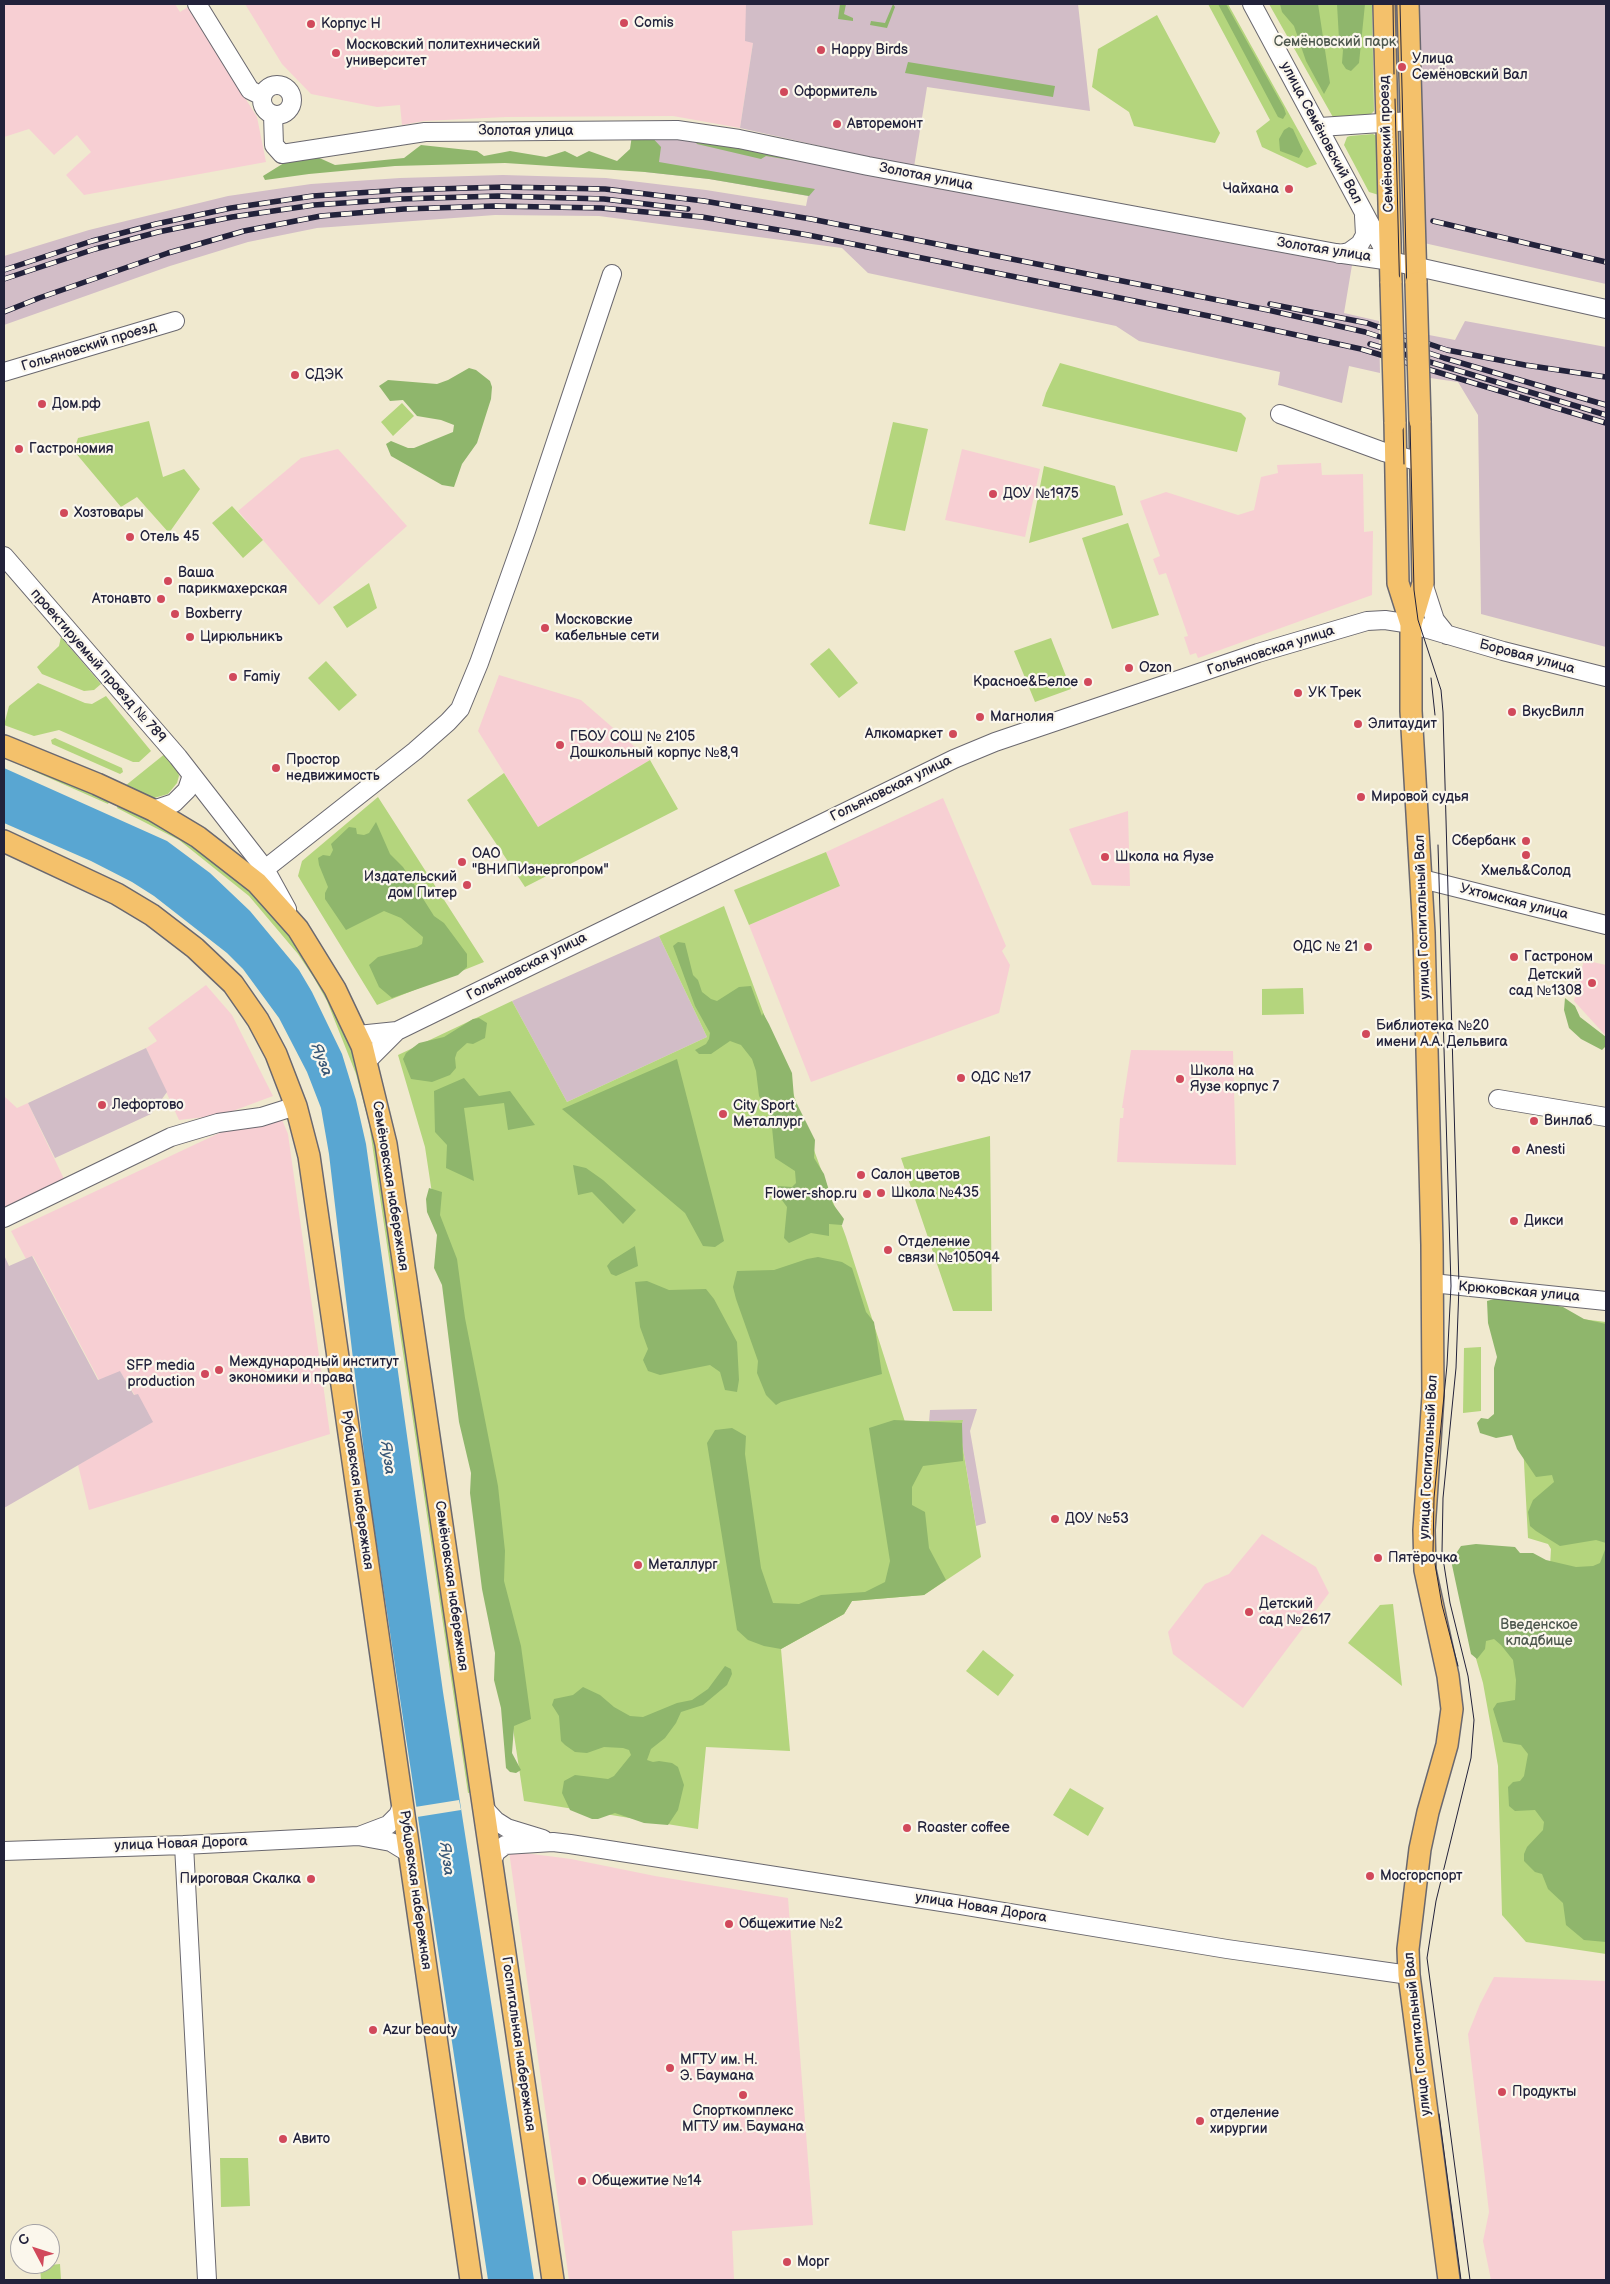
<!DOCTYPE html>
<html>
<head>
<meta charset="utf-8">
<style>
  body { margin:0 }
  #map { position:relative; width:1610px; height:2284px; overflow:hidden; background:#f0e9cf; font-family:"Balsamiq Sans",sans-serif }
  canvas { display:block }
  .frame { position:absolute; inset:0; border:5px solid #22223b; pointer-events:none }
  .north { position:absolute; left:10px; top:2224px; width:50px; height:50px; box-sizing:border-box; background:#fbf7ec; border:1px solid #a4a2a5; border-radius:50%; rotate:310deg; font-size:14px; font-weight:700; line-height:20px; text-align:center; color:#22223b }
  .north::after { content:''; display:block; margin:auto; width:18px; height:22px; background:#d1495b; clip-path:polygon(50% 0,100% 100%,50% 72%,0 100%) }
</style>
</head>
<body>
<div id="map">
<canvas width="1610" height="2284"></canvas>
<div class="frame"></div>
<div class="north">С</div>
</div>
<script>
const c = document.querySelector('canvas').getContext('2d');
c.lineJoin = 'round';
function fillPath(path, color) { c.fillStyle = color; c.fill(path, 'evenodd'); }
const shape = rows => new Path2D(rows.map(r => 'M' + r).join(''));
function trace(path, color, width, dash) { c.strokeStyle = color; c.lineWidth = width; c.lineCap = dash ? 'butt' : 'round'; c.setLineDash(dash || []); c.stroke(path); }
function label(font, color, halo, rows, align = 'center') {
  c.font = font + ' "Balsamiq Sans",sans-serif'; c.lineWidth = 4.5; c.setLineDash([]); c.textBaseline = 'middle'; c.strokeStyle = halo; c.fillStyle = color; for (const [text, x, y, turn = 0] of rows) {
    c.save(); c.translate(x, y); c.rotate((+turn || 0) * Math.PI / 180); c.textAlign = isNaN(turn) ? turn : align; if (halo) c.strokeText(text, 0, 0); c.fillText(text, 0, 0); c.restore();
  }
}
fillPath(shape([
  [4,4,175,4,180,12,188,7,257,117,266,162,84,195,66,175,91,152,77,135,54,155,29,129,4,137],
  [245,4,746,4,753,43,740,128,673,116,506,117,424,121,402,125,400,105,377,107,311,94,282,64],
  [338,449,407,526,319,605,238,511,301,458],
  [962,449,1040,469,1025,537,945,520],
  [1321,463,1322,475,1363,474,1364,532,1373,531,1372,595,1198,658,1196,653,1190,655,1184,637,1188,636,1166,573,1159,575,1153,559,1160,556,1140,501,1166,492,1238,515,1254,510,1261,477,1278,473,1277,465],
  [499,675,581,700,650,760,538,827,478,731],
  [943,798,1006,946,1002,951,1010,965,999,1013,811,1082,749,925,840,886,826,852],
  [1128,811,1130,886,1092,885,1069,829],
  [1584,960,1606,965,1606,1036,1574,1001],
  [206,985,232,1015,273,1096,222,1115,179,1120,146,1048,157,1041,148,1028],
  [1131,1050,1233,1051,1236,1165,1117,1162,1120,1118,1123,1118,1124,1108,1122,1108],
  [4,1096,17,1108,28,1103,64,1179,4,1209],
  [280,1115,288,1134,330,1434,89,1510,78,1465,152,1422,120,1372,99,1380,33,1256,26,1259,11,1231,230,1128],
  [1262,1534,1316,1567,1329,1593,1243,1708,1173,1654,1168,1632,1205,1584,1229,1574],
  [509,1851,571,1859,655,1876,788,1898,813,2225,732,2231,734,2280,569,2280],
  [1494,1977,1606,1981,1606,2280,1491,2280,1483,2241,1489,2212,1468,2034,1480,2004]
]), '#f7cfd3');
fillPath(shape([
  [746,4,1078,4,1090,111,927,87,914,167,740,128,753,43,745,41],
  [1419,4,1606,4,1606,284,1424,243],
  [677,137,1352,265,1344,313,1379,321,1380,373,1349,366,1342,403,1278,385,1280,372,1139,341,1116,326,868,273,842,248,599,216,495,215,317,228,248,242,170,266,4,325,4,256,89,230,228,196,311,184,400,178,503,175,606,178,706,190,806,206,808,196,709,179,645,172,650,141],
  [1465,321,1606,347,1606,647,1481,614,1478,415,1458,382,1430,378,1429,335,1455,340],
  [659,936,707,1037,567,1102,512,1001],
  [146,1048,167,1092,151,1114,55,1158,28,1103],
  [4,1255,9,1266,32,1256,98,1380,120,1371,134,1395,138,1394,153,1422,4,1508],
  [977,1409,970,1431,986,1523,976,1526,960,1431,929,1422,930,1410]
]), '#d2bdc7');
fillPath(shape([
  [1208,4,1228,4,1317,164,1307,168,1262,147,1256,131,1270,120],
  [1269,4,1372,4,1374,111,1369,116,1334,119],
  [1157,15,1220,133,1215,143,1134,126,1129,112,1092,87,1098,49],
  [1373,134,1379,137,1379,195,1369,192,1344,145,1347,137,1350,136],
  [1060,363,1241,413,1246,418,1237,452,1042,406,1046,393],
  [402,403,414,416,393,436,381,422],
  [149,421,163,477,184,469,200,489,169,533,137,497,121,507,74,451,78,438],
  [893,422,928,429,905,531,869,524],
  [1044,466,1115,486,1123,515,1029,543],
  [232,506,263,540,243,558,212,523],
  [1128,523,1159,615,1112,629,1082,538],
  [369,583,377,608,347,628,333,607],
  [61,637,101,684,94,690,84,691,42,674,37,667,59,646],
  [1051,638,1071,689,1035,702,1014,651],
  [829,648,858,683,839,698,810,664],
  [326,661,357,695,339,711,308,678],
  [38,683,85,703,92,704,106,696,151,751,139,762,133,762,59,730,34,736,4,725,9,706],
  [55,738,122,768,123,772,120,774,52,744,51,740],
  [4,753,110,800,108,804,4,758],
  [166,753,177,768,179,776,177,783,168,794,154,798,125,786],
  [650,760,678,809,525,887,467,800,504,773,538,827],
  [378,797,484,962,377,1005,298,876,302,861],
  [119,803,198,847,257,896,289,932,315,968,356,1058,374,1119,473,1792,468,1793,369,1123,356,1074,327,1001,314,978,298,954,249,896,179,840,117,808],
  [826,852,840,886,749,925,734,890],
  [724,906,846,1237,905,1422,963,1420,960,1431,981,1557,924,1595,852,1601,844,1614,781,1649,790,1751,706,1747,698,1829,524,1801,425,1147,398,1055,512,1001,567,1102,707,1037,659,936],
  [1303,988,1304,1014,1262,1015,1262,989],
  [990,1136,992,1311,953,1311,901,1158],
  [1516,1311,1606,1322,1606,1954,1526,1942,1502,1915,1498,1766,1483,1683,1473,1648,1550,1566,1551,1549,1548,1544,1528,1538],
  [1481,1347,1481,1411,1463,1413,1464,1348],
  [1393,1604,1402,1686,1348,1643,1380,1605],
  [983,1650,1014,1675,998,1696,966,1671],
  [1070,1788,1104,1808,1088,1836,1053,1815],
  [220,2158,248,2158,250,2206,221,2207],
  [60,2264,61,2280,41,2280,40,2266]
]), '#b4d57d');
fillPath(shape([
  [840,4,846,4,844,14,853,18,853,21,838,19],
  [893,4,895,7,887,28,870,25,871,21,885,23],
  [1218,4,1226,4,1284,108,1286,114,1283,119,1278,117],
  [1280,4,1318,4,1330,83,1324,94,1306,61,1294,26,1282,12],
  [1337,4,1365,4,1359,63,1351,71,1346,69,1342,63,1343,50,1339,39],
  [908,62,1055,86,1053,97,905,73],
  [1289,127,1293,129,1303,151,1299,158,1280,151,1279,139,1284,130],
  [649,134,661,147,659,162,815,189,809,196,709,179,645,172,505,163,395,166,309,174,265,180,263,176,292,158,315,156,335,165,404,158,421,145,477,151,484,156,510,151,546,157,565,151,577,157,589,151,617,161,630,149,632,135],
  [690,135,790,155,790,160,766,156,761,159,697,144],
  [469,368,476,370,490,381,492,387,491,399,477,443,462,464,454,487,442,485,391,456,386,444,391,441,408,448,414,448,453,432,454,425,441,420,417,416,403,400,390,401,379,386,388,380,437,384,448,380],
  [376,822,390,854,403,867,434,916,444,923,467,954,467,967,458,975,392,998,379,987,369,965,378,957,417,947,422,944,423,937,401,918,384,911,346,930,325,899,325,893,328,887,319,865,318,858,323,855,330,856,333,850,331,844,349,827,356,828,357,834,364,835,369,833],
  [678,942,685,943,693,975,698,980,702,992,711,999,717,1001,739,987,751,986,762,1016,763,1013,769,1024,792,1073,794,1098,815,1140,814,1158,824,1174,833,1204,844,1219,842,1225,829,1224,829,1236,811,1233,789,1243,784,1238,787,1207,776,1192,778,1186,792,1187,796,1183,795,1171,775,1158,771,1117,759,1096,756,1071,752,1059,741,1045,730,1041,711,1054,699,1054,695,1050,706,1044,709,1039,710,1033,695,1006,673,946],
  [1565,998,1575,1006,1580,1017,1606,1037,1606,1046,1602,1050,1581,1039,1569,1028,1564,1010],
  [479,1018,487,1023,485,1038,473,1044,467,1043,457,1052,455,1058,456,1068,450,1075,432,1082,411,1079,403,1059,406,1053,419,1043,444,1037,473,1019],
  [677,1059,724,1241,715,1247,703,1246,685,1213,562,1109],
  [464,1078,479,1096,510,1091,535,1125,508,1130,504,1103,464,1108,474,1181,446,1168,447,1145,435,1132,434,1091],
  [573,1165,586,1168,603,1180,636,1210,623,1224,592,1192,578,1195],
  [429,1188,442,1192,440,1215,457,1259,465,1318,498,1486,505,1551,504,1581,521,1646,531,1719,514,1726,512,1753,521,1770,516,1773,510,1772,506,1768,501,1708,494,1680,495,1653,482,1589,470,1493,471,1473,459,1422,442,1285,434,1268,437,1235,427,1212,426,1199],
  [635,1246,638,1266,616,1276,611,1274,607,1266,611,1261],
  [818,1257,842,1262,852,1268,866,1312,874,1322,882,1374,781,1402,776,1405,766,1395,757,1373,758,1361,736,1299,733,1287,737,1271,774,1270,807,1259],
  [647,1281,669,1290,706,1289,714,1299,737,1342,739,1380,737,1392,725,1390,720,1372,710,1365,660,1375,648,1371,643,1360,648,1349,640,1327,635,1282],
  [1494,1299,1526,1299,1563,1307,1584,1319,1606,1324,1606,1543,1596,1540,1560,1546,1536,1531,1530,1526,1528,1512,1533,1500,1554,1482,1552,1475,1536,1477,1517,1449,1512,1435,1496,1438,1480,1433,1477,1423,1481,1418,1488,1419,1494,1414,1494,1368,1497,1357,1488,1323,1487,1301],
  [894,1420,962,1423,963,1461,923,1466,912,1487,912,1505,925,1512,929,1548,946,1580,924,1595,852,1601,844,1614,781,1649,764,1646,748,1640,737,1630,707,1443,715,1430,732,1428,746,1436,745,1454,761,1568,773,1603,799,1604,821,1595,865,1592,885,1582,890,1561,869,1428],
  [1476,1544,1515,1547,1520,1553,1533,1553,1546,1560,1576,1567,1593,1566,1600,1563,1606,1547,1606,1942,1584,1940,1566,1925,1563,1903,1548,1889,1542,1874,1535,1872,1524,1861,1524,1854,1527,1847,1543,1830,1544,1822,1535,1810,1515,1811,1509,1806,1508,1787,1513,1782,1520,1781,1524,1776,1528,1754,1521,1745,1503,1742,1493,1709,1497,1703,1515,1700,1516,1680,1513,1660,1501,1645,1494,1639,1486,1641,1485,1649,1477,1659,1471,1654,1452,1565,1453,1558,1461,1546],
  [725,1666,731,1669,732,1674,727,1685,703,1705,681,1712,676,1723,665,1738,651,1749,647,1760,653,1762,659,1761,672,1763,678,1767,684,1785,678,1810,668,1825,644,1823,615,1813,598,1819,592,1819,570,1810,562,1793,564,1781,575,1775,608,1779,614,1776,631,1755,629,1750,623,1748,604,1747,587,1753,575,1752,565,1745,561,1741,559,1716,552,1705,554,1699,573,1695,583,1687,600,1695,614,1707,630,1716,643,1717,677,1703,692,1700,708,1689]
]), '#8fb66c');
fillPath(shape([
  [4,768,167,841,210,873,250,911,299,970,312,992,342,1054,356,1100,366,1144,443,1692,534,2280,488,2280,368,1487,329,1154,321,1108,307,1072,279,1018,243,969,227,953,154,896,132,882,91,861,4,823]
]), '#59a6d2');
fillPath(shape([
  [459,1800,461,1810,417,1817,415,1807]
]), '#f0e9cf');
const minor = shape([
  [197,4,250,90,262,96],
  [1252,4,1390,261],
  '262 100a15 15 0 1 1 30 0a15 15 0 1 1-30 0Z',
  [273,115,274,145,282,154,425,132,677,130,739,139,868,166,1336,253,1391,261,1606,309],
  [1320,127,1411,121],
  [1339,254,1349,252,1360,244,1365,235,1364,216],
  [4,372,175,321],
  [1280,414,1384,452,1421,462],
  [4,556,178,757,265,869,287,909],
  [1423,583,1435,620,1447,635],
  [153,810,174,803,187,790,192,775],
  [265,869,415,751,448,722,460,709,479,663,526,531,612,274],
  [1422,879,1606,925],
  [358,1035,397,1031,954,759,995,742,1258,653,1367,621,1385,620,1411,624,1503,651,1606,677],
  [367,1061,397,1031],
  [1498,1099,1606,1117],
  [4,1218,171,1137,218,1123,261,1117,296,1106],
  [1432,1283,1606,1301],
  [483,1807,496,1821,507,1828,543,1839],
  [359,1836,388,1825,398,1815,402,1806],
  [184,1845,207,2280],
  [4,1851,184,1845,358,1836,391,1842,409,1853],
  [491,1863,496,1852,505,1845,553,1842,570,1844,961,1905,1227,1949,1409,1975]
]);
const major = shape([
  [1384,4,1391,283],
  [1408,4,1416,283],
  [1420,421,1423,583,1411,624,1411,711,1424,933,1432,1245,1433,1396,1424,1530,1425,1570,1448,1676,1452,1709,1447,1745,1428,1812,1420,1849,1408,1949,1409,1975,1449,2280],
  [1395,422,1398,583,1411,624],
  [4,746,97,784,153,810,198,837,257,883,298,929,335,989,362,1046,386,1144,553,2280],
  [4,841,117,894,152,915,195,948,233,984,258,1020,276,1054,296,1106,309,1156,471,2280]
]);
trace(minor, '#6a686f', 20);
trace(major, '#6a686f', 24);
trace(minor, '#fff', 18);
trace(major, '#f4c16b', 21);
trace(shape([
  [1393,4,1394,74],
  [1400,4,1414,590,1418,620,1441,690,1443,712,1459,1286,1456,1368,1443,1498,1442,1552,1450,1603,1468,1676,1474,1720,1471,1758,1436,1901,1427,1958,1470,2280],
  [1395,99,1404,464],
  [1431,678,1435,715],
  [1438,845,1451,1286,1447,1365,1434,1498,1433,1552,1442,1605,1458,1666],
  [1439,2114,1461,2280]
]), '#22223b', 1);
const rail = shape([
  [1433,221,1606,262],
  [4,270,92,241,156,224,231,208,313,196,401,190,503,187,605,189,704,201,811,219,1268,310,1365,332,1444,358,1606,405],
  [4,279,95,249,158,232,232,217,314,205,401,199,498,196,604,199,688,209],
  [1270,304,1367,323,1447,350,1525,365,1606,377],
  [4,312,39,298,168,253,244,231,321,216,404,209,495,206,601,208,702,217,808,235,1209,316,1361,349,1606,423],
  [1370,344,1606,415]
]);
trace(rail, '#22223b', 5.5);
trace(rail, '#fbf7ec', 4, [11]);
const majorBridge = shape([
  [1391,283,1395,422],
  [1416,283,1420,421]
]);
trace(majorBridge, '#6a686f', 24, []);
trace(majorBridge, '#f4c16b', 21);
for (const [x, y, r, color] of [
  [624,23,5,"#d1495b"],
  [311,24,5,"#d1495b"],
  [821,50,5,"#d1495b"],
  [336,53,5,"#d1495b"],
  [1402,67,5,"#d1495b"],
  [784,92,5,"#d1495b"],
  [837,124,5,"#d1495b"],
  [1289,189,5,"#d1495b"],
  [295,375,5,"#d1495b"],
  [42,404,5,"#d1495b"],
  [19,449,5,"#d1495b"],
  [993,494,5,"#d1495b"],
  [64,513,5,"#d1495b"],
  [130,537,5,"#d1495b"],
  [168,581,5,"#d1495b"],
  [161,599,5,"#d1495b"],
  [175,614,5,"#d1495b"],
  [545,628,5,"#d1495b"],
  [190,637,5,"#d1495b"],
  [1129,668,5,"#d1495b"],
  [233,677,5,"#d1495b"],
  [1088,682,5,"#d1495b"],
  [1298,693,5,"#d1495b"],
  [1512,712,5,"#d1495b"],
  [980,717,5,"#d1495b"],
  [1358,724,5,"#d1495b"],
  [953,734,5,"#d1495b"],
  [560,745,5,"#d1495b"],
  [276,768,5,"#d1495b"],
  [1361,797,5,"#d1495b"],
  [1526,841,5,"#d1495b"],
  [1526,855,5,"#d1495b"],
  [1105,857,5,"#d1495b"],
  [462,862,5,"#d1495b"],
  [467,885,5,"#d1495b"],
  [1368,947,5,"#d1495b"],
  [1514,957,5,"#d1495b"],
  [1592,983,5,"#d1495b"],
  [1366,1034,5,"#d1495b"],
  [961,1078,5,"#d1495b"],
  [1180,1079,5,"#d1495b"],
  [102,1105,5,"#d1495b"],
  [723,1114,5,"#d1495b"],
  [1534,1121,5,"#d1495b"],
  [1516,1150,5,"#d1495b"],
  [861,1175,5,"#d1495b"],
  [881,1193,5,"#d1495b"],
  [867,1194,5,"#d1495b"],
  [1514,1221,5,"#d1495b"],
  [888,1250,5,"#d1495b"],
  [219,1370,5,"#d1495b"],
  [205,1374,5,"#d1495b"],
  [1055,1519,5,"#d1495b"],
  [1378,1558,5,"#d1495b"],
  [638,1565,5,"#d1495b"],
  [1249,1612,5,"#d1495b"],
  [907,1828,5,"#d1495b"],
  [1370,1876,5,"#d1495b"],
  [311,1879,5,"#d1495b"],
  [729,1924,5,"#d1495b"],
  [373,2030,5,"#d1495b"],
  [670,2068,5,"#d1495b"],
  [1502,2092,5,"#d1495b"],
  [743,2095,5,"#d1495b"],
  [1200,2121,5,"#d1495b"],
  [283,2139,5,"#d1495b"],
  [582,2181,5,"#d1495b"],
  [787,2262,5,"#d1495b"]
]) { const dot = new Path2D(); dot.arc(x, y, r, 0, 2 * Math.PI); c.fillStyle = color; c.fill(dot); trace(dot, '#fbf7ec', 2); }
label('14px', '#22223b', '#fbf7ec', [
  ["Comis",634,23],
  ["Корпус Н",321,24],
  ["Московский политехнический",346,45],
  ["университет",346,61],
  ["Happy Birds",831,50],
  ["Улица",1412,59],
  ["Семёновский Вал",1412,75],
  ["Оформитель",794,92],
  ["Авторемонт",847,124],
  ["Чайхана",1279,189,"right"],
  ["СДЭК",305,375],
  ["Дом.рф",52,404],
  ["Гастрономия",29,449],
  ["ДОУ №1975",1003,494],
  ["Хозтовары",74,513],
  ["Отель 45",140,537],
  ["Ваша",178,573],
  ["парикмахерская",178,589],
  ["Атонавто",151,599,"right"],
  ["Boxberry",185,614],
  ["Московские",555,620],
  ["кабельные сети",555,636],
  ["Цирюльникъ",200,637],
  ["Ozon",1139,668],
  ["Famiy",243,677],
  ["Красное&Белое",1078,682,"right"],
  ["УК Трек",1308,693],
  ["ВкусВилл",1522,712],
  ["Магнолия",990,717],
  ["Элитаудит",1368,724],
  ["Алкомаркет",943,734,"right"],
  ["ГБОУ СОШ № 2105",570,737],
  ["Дошкольный корпус №8,9",570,753],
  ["Простор",286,760],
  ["недвижимость",286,776],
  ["Мировой судья",1371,797],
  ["Сбербанк",1516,841,"right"],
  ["ОАО",472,854],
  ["\"ВНИПИэнергопром\"",472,870],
  ["Школа на Яузе",1115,857],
  ["Хмель&Солод",1526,871,"center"],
  ["Издательский",457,877,"right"],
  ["дом Питер",457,893,"right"],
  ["ОДС № 21",1358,947,"right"],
  ["Гастроном",1524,957],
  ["Детский",1582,975,"right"],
  ["сад №1308",1582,991,"right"],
  ["Библиотека №20",1376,1026],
  ["имени А.А. Дельвига",1376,1042],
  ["Школа на",1190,1071],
  ["Яузе корпус 7",1190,1087],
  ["ОДС №17",971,1078],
  ["Лефортово",112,1105],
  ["City Sport",733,1106],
  ["Металлург",733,1122],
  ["Винлаб",1544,1121],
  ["Anesti",1526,1150],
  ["Салон цветов",871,1175],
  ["Школа №435",891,1193],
  ["Flower-shop.ru",857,1194,"right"],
  ["Дикси",1524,1221],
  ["Отделение",898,1242],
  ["связи №105094",898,1258],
  ["Международный институт",229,1362],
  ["экономики и права",229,1378],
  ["SFP media",195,1366,"right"],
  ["production",195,1382,"right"],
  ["ДОУ №53",1065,1519],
  ["Пятёрочка",1388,1558],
  ["Металлург",648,1565],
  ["Детский",1259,1604],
  ["сад №2617",1259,1620],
  ["Roaster coffee",917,1828],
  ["Мосгорспорт",1380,1876],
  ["Пироговая Скалка",301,1879,"right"],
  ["Общежитие №2",739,1924],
  ["Azur beauty",383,2030],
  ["МГТУ им. Н.",680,2060],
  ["Э. Баумана",680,2076],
  ["Продукты",1512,2092],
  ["Спорткомплекс",743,2111,"center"],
  ["МГТУ им. Баумана",743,2127,"center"],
  ["отделение",1210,2113],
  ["хирургии",1210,2129],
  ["Авито",293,2139],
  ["Общежитие №14",592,2181],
  ["Морг",797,2262]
], 'left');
label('14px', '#4e584f', '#fbf7ec', [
  ["Семёновский парк",1335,42],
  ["Введенское",1539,1625],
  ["кладбище",1539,1641]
]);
label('14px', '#22223b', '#fbf7ec', [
  ["Золотая улица",526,131],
  ["улица Семёновский Вал",1321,133,62],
  ["Семёновский проезд",1387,144,-92],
  ["Золотая улица",926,177,11],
  ["Золотая улица",1324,250,9],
  ["Гольяновский проезд",89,347,-17],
  ["Гольяновская улица",1271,651,-18],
  ["Боровая улица",1527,657,15],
  ["проектируемый проезд № 789",98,666,49],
  ["Гольяновская улица",891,789,-26],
  ["Ухтомская улица",1514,902,14],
  ["улица Госпитальный Вал",1423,917,-92],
  ["Гольяновская улица",527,967,-27],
  ["Семёновская набережная",390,1186,81],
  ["Крюковская улица",1519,1292,5],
  ["улица Госпитальный Вал",1429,1457,-87],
  ["Рубцовская набережная",357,1490,82],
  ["Семёновская набережная",451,1586,82],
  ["улица Новая Дорога",181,1844,-2],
  ["Рубцовская набережная",415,1890,82],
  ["улица Новая Дорога",981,1908,9],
  ["улица Госпитальный Вал",1418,2034,-96],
  ["Госпитальная набережная",518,2044,82]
]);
label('italic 15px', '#385777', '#fbf7ec', [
  ["Яуза",321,1060,68],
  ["Яуза",387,1458,82],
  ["Яуза",446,1859,82]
]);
</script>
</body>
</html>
